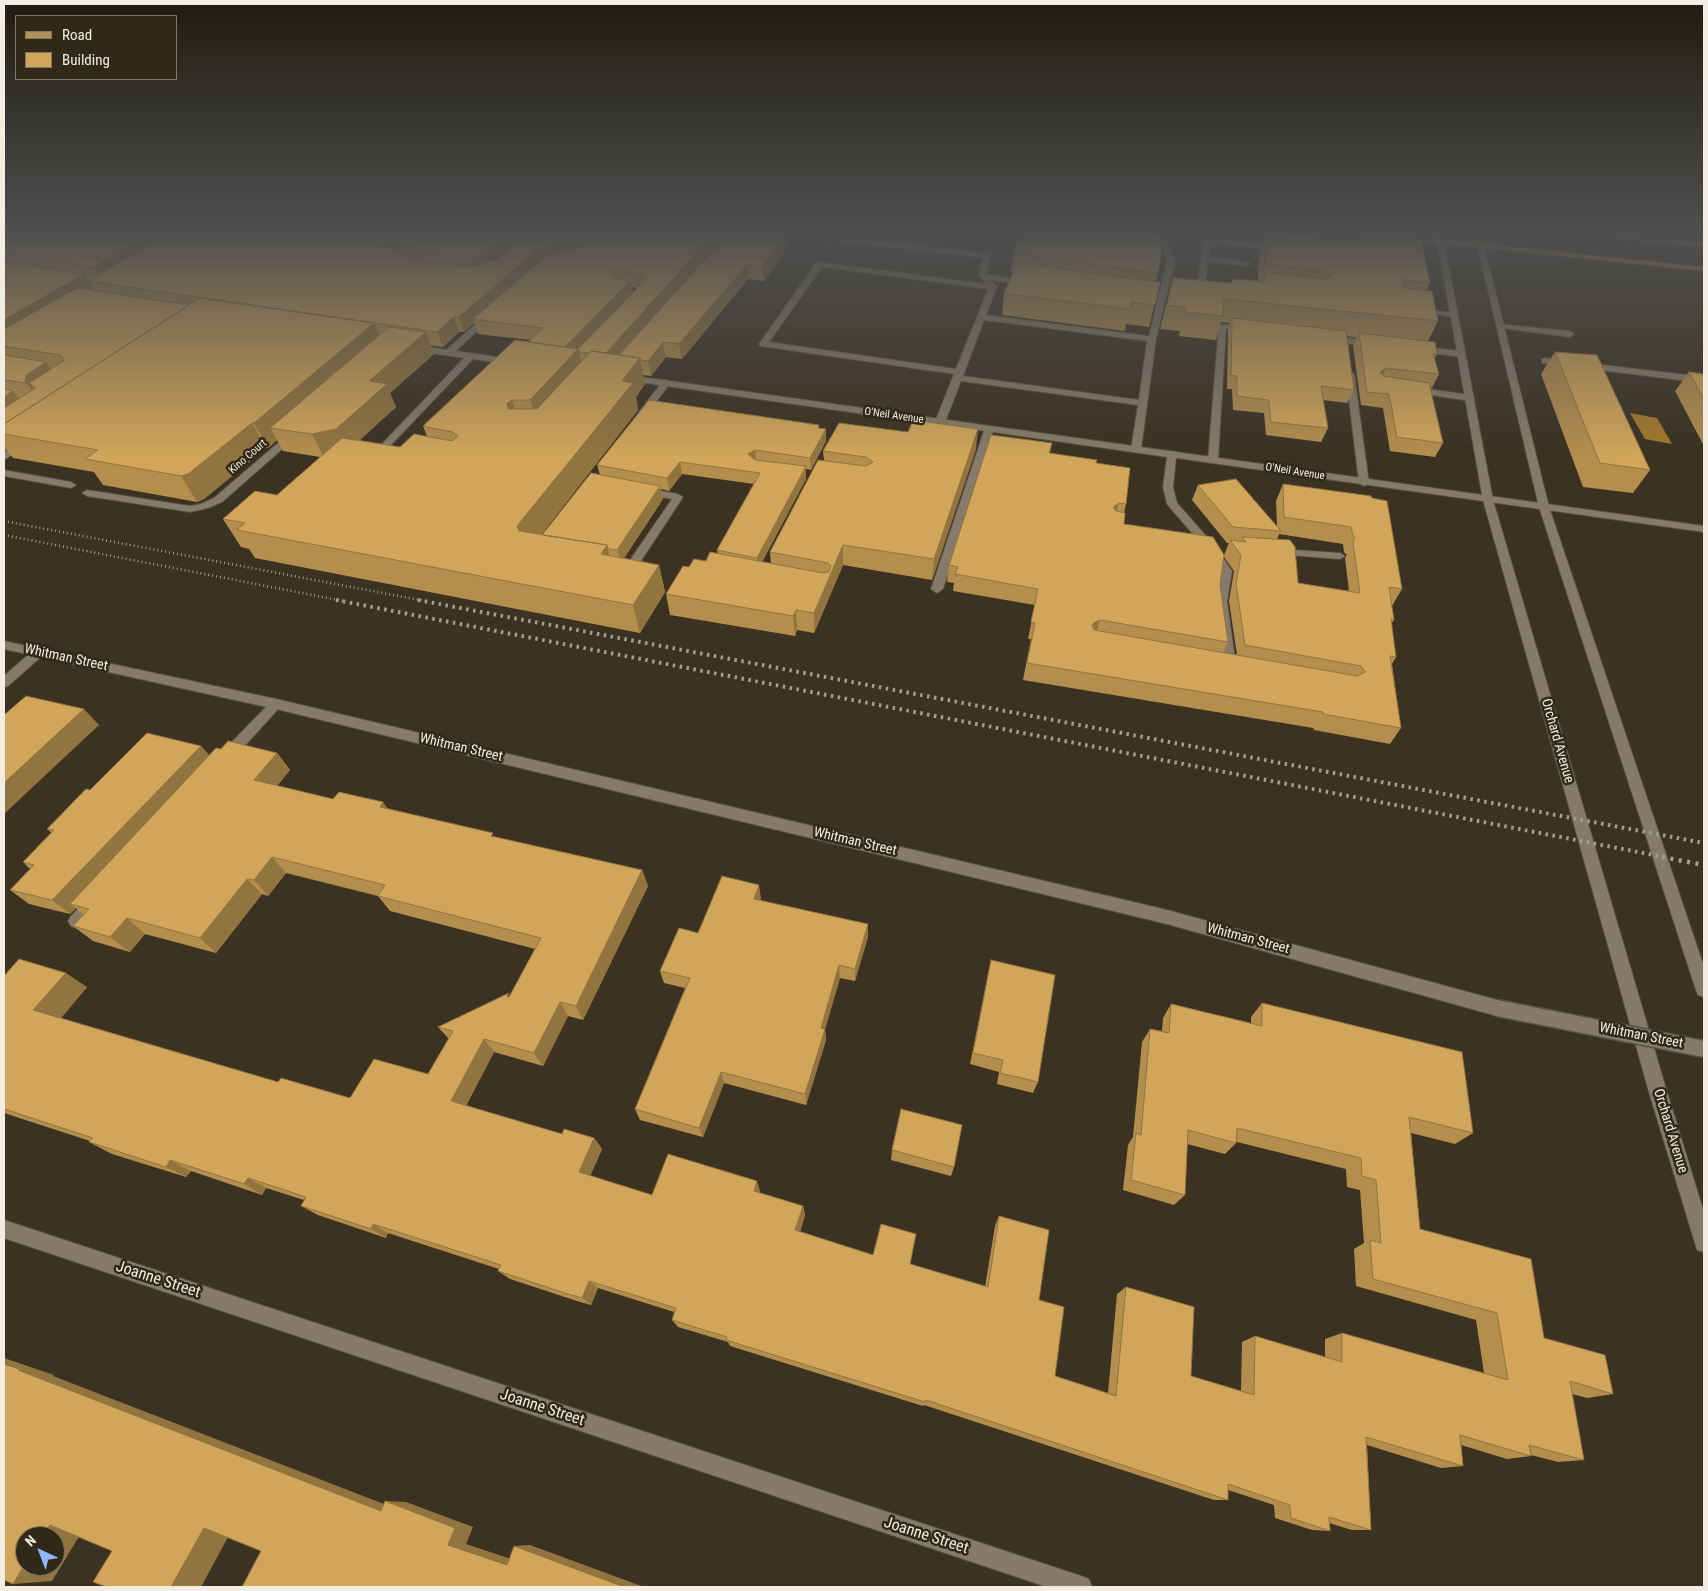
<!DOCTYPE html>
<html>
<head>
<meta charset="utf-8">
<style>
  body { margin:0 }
  #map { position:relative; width:1708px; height:1591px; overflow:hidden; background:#3b3222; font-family:"Roboto Condensed",sans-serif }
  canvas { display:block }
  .frame { position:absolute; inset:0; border:5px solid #f3ede3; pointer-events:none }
  .legend { position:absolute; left:15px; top:15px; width:162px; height:65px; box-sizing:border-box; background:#312818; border:1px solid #7f7769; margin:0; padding:6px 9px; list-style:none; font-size:15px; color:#f3ede3 }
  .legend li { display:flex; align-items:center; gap:10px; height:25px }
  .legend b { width:25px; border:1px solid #7f7769 }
  .north { position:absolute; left:15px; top:1526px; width:50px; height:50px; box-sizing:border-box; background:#312818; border:1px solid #7f7769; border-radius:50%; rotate:317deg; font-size:14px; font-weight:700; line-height:20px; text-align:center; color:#f3ede3 }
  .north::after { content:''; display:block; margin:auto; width:18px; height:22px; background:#8eb9fd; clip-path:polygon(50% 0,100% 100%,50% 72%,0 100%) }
</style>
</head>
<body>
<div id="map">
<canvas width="1708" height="1591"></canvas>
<div class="frame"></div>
<ul class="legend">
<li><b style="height:6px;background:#b1925b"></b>Road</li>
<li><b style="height:14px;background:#d1a55a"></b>Building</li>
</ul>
<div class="north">N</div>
</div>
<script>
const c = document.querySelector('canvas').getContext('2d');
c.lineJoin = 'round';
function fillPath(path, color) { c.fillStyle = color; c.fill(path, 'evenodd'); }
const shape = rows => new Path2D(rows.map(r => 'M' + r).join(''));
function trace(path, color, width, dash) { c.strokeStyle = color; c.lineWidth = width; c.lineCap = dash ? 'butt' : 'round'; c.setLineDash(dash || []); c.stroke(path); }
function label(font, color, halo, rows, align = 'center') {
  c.font = font + ' "Roboto Condensed",sans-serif'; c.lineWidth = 5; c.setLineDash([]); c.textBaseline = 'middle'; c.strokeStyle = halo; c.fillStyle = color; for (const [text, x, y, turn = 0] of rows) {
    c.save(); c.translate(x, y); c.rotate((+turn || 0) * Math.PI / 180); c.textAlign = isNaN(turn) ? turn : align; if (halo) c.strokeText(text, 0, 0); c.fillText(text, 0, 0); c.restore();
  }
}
fillPath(shape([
  [1630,413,1657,418,1672,444,1645,439]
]), '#a3792b');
const service = shape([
  [794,234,816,234,990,254,987,274,1027,281,1031,283,1027,285,990,280,997,287,986,315,1149,336,1167,261,1156,234,1164,234,1175,261,1156,339,1141,449,1136,452,1131,449,1138,405,961,381,945,422,940,425,935,422,954,374,760,346,759,344,817,262,986,284,979,276,983,258,798,236,794,234],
  [822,267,988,289,956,369,769,342,822,267],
  [984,320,1147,341,1139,400,963,376,984,320],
  [1205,234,1213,234,1212,238,1279,246,1283,248,1279,250,1211,243,1209,257,1247,262,1251,264,1247,266,1208,262,1205,282,1218,286,1214,288,1201,286,1197,284,1205,234],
  [1309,234,1317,234,1316,252,1312,254,1304,252,1308,250,1309,234],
  [1416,308,1454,313,1458,315,1454,317,1419,312,1416,312,1416,308],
  [486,315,493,317,451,355,445,355,445,351,486,315],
  [1219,324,1247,327,1251,329,1247,331,1226,329,1218,460,1213,463,1208,460,1219,324],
  [1497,324,1570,331,1574,334,1570,337,1500,328,1497,328,1497,324],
  [1330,336,1374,341,1378,344,1374,347,1327,341,1326,339,1330,336],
  [1417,346,1461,351,1465,354,1461,357,1414,351,1414,347,1417,346],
  [1545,358,1704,377,1704,383,1542,363,1542,359,1545,358],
  [1350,371,1354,374,1369,483,1364,486,1359,483,1346,374,1350,371],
  [666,380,670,383,669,385,645,416,639,416,639,412,663,381,666,380],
  [1414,387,1470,395,1475,398,1470,401,1411,392,1409,390,1414,387],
  [24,440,29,443,27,445,4,460,4,453,24,440],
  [4,470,71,482,76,485,71,488,4,476,4,470],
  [644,488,678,494,683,497,633,573,619,572,617,569,619,566,626,566,672,499,640,493,639,491,644,488],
  [276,699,280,701,282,704,280,707,230,762,220,762,218,758,220,754,272,701,276,699],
  [95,895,100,896,102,901,100,906,81,926,76,928,71,926,68,921,71,916,90,896,95,895]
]);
const minor = shape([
  [414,345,512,359,516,362,512,365,473,359,386,450,380,450,380,446,464,358,411,350,410,348,414,345],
  [627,375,1704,526,1704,532,1176,458,1173,487,1177,503,1214,545,1232,571,1227,601,1236,667,1230,671,1224,667,1215,601,1220,571,1206,549,1167,504,1163,487,1167,457,993,432,943,589,937,593,931,589,984,431,624,380,623,378,627,375],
  [294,431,299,434,297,436,222,502,208,508,190,512,87,496,82,493,87,490,190,506,201,504,214,498,291,432,294,431],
  [1279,549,1340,553,1345,556,1340,559,1275,554,1274,552,1279,549],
  [39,648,43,649,45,652,43,655,8,686,4,687,4,676,35,649,39,648],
  [4,1220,1081,1576,1089,1579,1092,1587,1047,1587,4,1238,4,1220]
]);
const tertiary = shape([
  [1437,239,1444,241,1493,500,1667,1092,1704,1213,1704,1252,1697,1250,1695,1243,1649,1092,1483,500,1437,239],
  [1477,244,1484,246,1549,507,1704,967,1704,997,1698,995,1696,990,1539,507,1477,244],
  [4,641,276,699,1167,910,1497,1000,1503,1003,1505,1008,1503,1013,1497,1016,1167,924,276,709,4,649,4,641]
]);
const secondary = shape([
  [1434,234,1442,234,1443,243,1437,243,1434,234],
  [1474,234,1482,234,1483,248,1476,246,1474,234]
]);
const primary = shape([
  [1366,234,1390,234,1704,267,1704,271,1370,236,1366,234],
  [1591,234,1615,234,1704,243,1704,247,1595,236,1591,234]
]);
trace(service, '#585042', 2);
trace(minor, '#585042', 2);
trace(tertiary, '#585042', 2);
trace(secondary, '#585042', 2);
trace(primary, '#585042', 2);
fillPath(service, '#867b69');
fillPath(minor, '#867b69');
fillPath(tertiary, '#867b69');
fillPath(secondary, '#9c8662');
fillPath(primary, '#b1925b');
trace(shape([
  [4,521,425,601],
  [4,535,343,601]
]), '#a59e91', 2.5, [1, 3]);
trace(shape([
  [336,600,1669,858],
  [418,600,1704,843]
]), '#a59e91', 4, [2.5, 4.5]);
trace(shape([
  [1662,857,1704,865]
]), '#a59e91', 4.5, [3, 5.5]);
const tertiaryBridge = shape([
  [1497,1008,1704,1049]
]);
trace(tertiaryBridge, '#585042', 19, []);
trace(tertiaryBridge, '#867b69', 16);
fillPath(shape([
  [4,234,789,234,789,245,764,281,748,279,682,359,666,357,651,376,643,375,645,384,636,397,638,410,541,535,542,535,600,475,597,465,819,428,826,429,826,441,811,470,806,469,806,479,762,562,771,564,770,552,824,460,823,451,976,449,932,580,843,565,814,633,797,630,795,636,670,615,666,594,689,567,706,561,718,554,717,550,754,484,682,474,669,491,661,489,663,499,624,558,659,565,665,592,640,633,255,558,249,549,241,547,223,519,277,495,320,457,283,451,277,440,268,448,266,448,204,499,197,502,103,485,94,472,13,458,7,450,4,452],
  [632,287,637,288,633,293],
  [474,323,478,334,530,340,423,426,427,436,400,447,359,440,396,407,390,393,434,354,430,345,443,347,459,332,464,332],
  [1266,234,1285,234,1346,241,1347,238,1357,239,1360,234,1415,234,1430,283,1427,290,1438,321,1428,341,1437,354,1434,360,1439,374,1432,388,1430,387,1443,443,1435,457,1390,451,1383,408,1361,405,1353,346,1357,338,1347,336,1354,390,1347,403,1323,400,1328,428,1321,442,1266,435,1264,413,1233,410,1232,389,1227,389,1228,331,1230,323,1221,322,1216,340,1179,336,1180,331,1160,329,1173,278,1231,283,1233,279,1258,281,1259,254],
  [1014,251,1158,273,1156,281,1160,282,1149,327,1126,324,1125,331,1002,315,1004,293,1013,273,1011,272],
  [1555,352,1650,470,1633,493,1583,487,1541,374],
  [1689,372,1704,374,1704,446,1675,391],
  [1052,443,1050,453,1096,463,1126,504,1124,513,1124,524,1224,555,1229,543,1227,543,1192,500,1198,485,1277,526,1276,501,1283,484,1371,496,1402,589,1392,606,1394,620,1391,624,1396,657,1392,664,1401,728,1390,744,1314,730,1313,728,1023,680,1031,639,1028,639,1035,605,953,591,954,583,947,582,949,565],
  [1279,534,1343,544,1344,552,1347,555,1345,558,1349,591,1298,583,1277,540],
  [1224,557,1234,571,1229,601,1237,655,1223,653,1228,642,1220,585],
  [201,746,209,755,221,749,277,753,290,770,277,786,333,799,383,802,387,808,494,837,642,870,648,886,583,1020,568,1016,543,1066,494,1052,466,1106,562,1134,594,1138,602,1149,590,1176,652,1195,760,1191,760,1193,803,1206,805,1215,800,1232,873,1255,910,1264,985,1287,995,1226,999,1216,1039,1300,1055,1376,1108,1393,1117,1294,1126,1287,1191,1376,1241,1391,1242,1342,1255,1336,1325,1357,1325,1339,1342,1333,1484,1373,1476,1320,1356,1286,1354,1249,1364,1243,1360,1190,1347,1187,1346,1169,1237,1142,1225,1154,1187,1144,1185,1195,1174,1205,1123,1190,1128,1145,1133,1137,1142,1042,1150,1029,1162,1031,1163,1018,1171,1004,1251,1023,1251,1017,1262,1003,1473,1133,1455,1144,1411,1133,1420,1229,1544,1338,1613,1394,1587,1398,1572,1394,1584,1460,1558,1462,1531,1455,1531,1456,1507,1459,1461,1445,1463,1466,1441,1468,1367,1445,1371,1530,1352,1530,1329,1523,1330,1531,1312,1530,1275,1518,1274,1505,1228,1490,1228,1500,1214,1500,924,1405,923,1406,730,1346,728,1342,678,1327,672,1320,674,1312,598,1288,591,1305,577,1301,510,1279,498,1271,499,1269,388,1233,386,1238,318,1215,301,1206,304,1200,266,1188,262,1195,191,1171,186,1177,112,1154,89,1142,90,1141,4,1113,4,976,87,987,61,1018,278,1082,350,1098,428,1074,449,1039,438,1027,510,996,535,949,390,911,378,896,286,873,268,896,262,894,216,953,145,934,130,952,93,941,73,926,83,915,76,908,70,914,29,904,10,890,30,869,23,862,52,833,47,829,90,790],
  [761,898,760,900,868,937,855,981,840,978,825,1029,826,1040,806,1105,724,1083,703,1137,640,1120,635,1109,685,988,664,983,660,971,698,933],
  [991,960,1038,1082,1033,1093,997,1084,999,1072,970,1064],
  [892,1150,954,1167,951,1176,891,1160]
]), '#b48e4d');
fillPath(shape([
  [152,234,184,234,103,282,94,267],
  [251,234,276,234,257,246],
  [512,234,532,234,494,266,475,274,470,260],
  [590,234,608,234,473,319,474,323,464,332,459,317,536,251],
  [721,234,730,234,731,242,618,357,603,355,702,247],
  [786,234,789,234,789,245,764,281,762,266],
  [4,239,12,251,4,255],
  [747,265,748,279,682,359,679,344],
  [84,274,93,288,4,341,4,320],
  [630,281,633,295,579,352,584,376,538,427,530,400,563,350],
  [454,317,459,332,443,347,437,332],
  [374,323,384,347,270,428,277,440,268,448,254,423],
  [426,332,434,354,390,393,396,407,347,452,324,458,312,434,369,381],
  [663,342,666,357,651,376,648,361],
  [640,358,645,384,636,397,638,410,526,554,517,526,622,381],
  [46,362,57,377,35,387,29,383,37,393,36,396,25,381,26,375],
  [1386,368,1380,381,1380,372],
  [13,391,25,406,4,420,4,397],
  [512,400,520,427,515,430,507,403],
  [252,423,266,448,204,499,197,502,181,476],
  [826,429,826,441,811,470,810,458],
  [978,429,976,449,932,580,934,559],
  [4,445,7,450,4,452],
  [755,450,756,462,748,454],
  [680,462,682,474,669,491,667,478],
  [806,466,806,479,758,570,757,558],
  [660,486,663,499,621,563,617,550],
  [1119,503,1115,519,1113,507],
  [607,545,614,573,601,554],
  [843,545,843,565,814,633,814,613],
  [659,565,665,592,640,633,633,605],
  [796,610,797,630,795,636,793,616],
  [1100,620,1095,637,1092,625,1095,622],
  [84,709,99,725,4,814,4,783],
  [201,746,213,761,70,904,76,908,70,914,52,900],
  [277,753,290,770,267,797,254,780],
  [383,802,394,819,380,807],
  [272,857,286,873,268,896,254,880],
  [642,870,648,886,583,1020,576,1006],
  [247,879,262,894,216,953,200,938],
  [759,885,761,898,756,912,754,899],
  [127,918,145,934,130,952,110,937],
  [868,924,868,937,855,981,855,969],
  [839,965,840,978,822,1039,821,1028],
  [66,973,87,987,56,1024,33,1010],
  [560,1002,568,1016,543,1066,534,1053],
  [825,1029,826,1040,806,1105,805,1094],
  [484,1039,494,1052,462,1113,451,1101],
  [721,1072,724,1083,703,1137,699,1128],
  [594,1138,602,1149,587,1183,579,1172],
  [170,1160,191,1171,186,1177,166,1167],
  [248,1178,266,1188,262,1195,244,1184],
  [757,1181,760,1191,757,1201,754,1191],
  [803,1206,805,1215,797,1239,795,1230],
  [373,1224,388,1233,386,1238,371,1229],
  [589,1281,598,1288,591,1305,582,1298],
  [4,1358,54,1375,53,1376,402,1511,381,1511,18,1370,4,1364],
  [385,1501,406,1502,473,1527,466,1544,523,1563,507,1565,448,1545],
  [50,1525,86,1525,52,1581,13,1584,25,1564,25,1566,55,1566,55,1536,43,1536],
  [204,1528,233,1528,201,1587,171,1587],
  [530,1545,644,1587,624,1587,514,1546]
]), '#92743f');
const building = shape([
  [4,234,152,234,94,267,4,255,4,246,12,242,12,240,4,238,4,234],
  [169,234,205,234,251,240,269,234,281,234,393,248,413,261,471,267,498,259,527,234,590,234,536,251,459,317,454,317,437,332,88,281,169,234],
  [345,234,512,234,490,252,470,260,419,254,396,240,345,234],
  [605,234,721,234,702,247,606,353,591,351,589,353,579,352,578,349,646,279,645,276,641,274,612,271,613,278,630,281,565,347,528,342,543,328,473,319,544,258,597,241,605,234],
  [738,234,786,234,762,266,747,265,679,344,663,342,648,361,641,360,640,358,619,355,711,253,738,234],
  [1021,234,1143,234,1164,236,1158,273,1021,255,1022,252,1014,251,1021,234],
  [1266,234,1285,234,1347,241,1347,238,1363,240,1363,234,1415,234,1416,238,1421,239,1430,283,1404,280,1401,286,1403,288,1432,291,1438,321,1226,299,1224,300,1223,316,1186,312,1186,308,1167,305,1173,278,1232,283,1233,279,1264,282,1265,272,1325,279,1331,276,1325,271,1265,264,1266,234],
  [4,262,84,274,4,320,4,262],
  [1017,263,1160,282,1155,305,1131,302,1130,309,1004,293,1017,263],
  [77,288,189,305,4,424,4,408,34,389,35,387,29,383,65,360,60,355,4,346,4,329,77,288],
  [200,298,374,323,254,423,252,423,188,474,181,476,85,459,98,450,4,434,4,424,200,298],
  [1232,318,1346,331,1354,390,1321,386,1328,428,1271,422,1269,400,1237,396,1237,376,1231,375,1232,318],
  [389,327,426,332,369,381,387,384,336,429,312,434,270,428,389,327],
  [1359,333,1435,342,1437,354,1433,354,1439,374,1386,368,1380,372,1383,376,1429,383,1443,443,1397,437,1389,394,1367,392,1359,333],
  [515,340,578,349,530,400,512,400,507,403,508,409,537,409,591,351,640,358,622,381,633,383,517,526,519,531,607,545,601,554,659,565,633,605,237,530,245,523,223,519,255,491,277,495,342,438,400,447,414,434,452,441,458,436,452,432,423,426,515,340],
  [1555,352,1597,355,1650,470,1600,463,1555,352],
  [4,355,46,362,26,375,25,381,27,383,4,380,4,355],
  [1689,372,1704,374,1704,399,1689,372],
  [4,389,13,391,4,397,4,389],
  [649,400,819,425,818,428,826,429,810,458,755,450,748,454,755,460,806,466,757,558,717,550,760,473,680,462,667,478,597,465,649,400],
  [913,420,978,429,934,559,843,545,814,613,796,610,793,616,666,594,683,566,689,567,694,559,706,561,710,552,823,573,829,572,831,566,828,563,770,552,818,460,866,466,873,462,866,457,823,451,839,423,908,432,913,420],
  [991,435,1052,443,1049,453,1097,460,1096,463,1130,468,1126,504,1119,503,1113,507,1116,511,1125,513,1124,524,1213,537,1224,555,1220,585,1228,642,1100,620,1095,622,1092,625,1094,630,1357,676,1365,672,1361,666,1245,645,1236,584,1241,555,1230,540,1246,542,1242,537,1290,540,1295,547,1298,583,1360,593,1353,542,1355,538,1353,535,1351,527,1284,517,1283,484,1371,496,1372,498,1387,501,1402,589,1389,587,1394,620,1391,619,1396,657,1390,656,1401,728,1323,714,1323,712,1027,663,1035,623,1031,622,1038,589,955,574,958,567,949,565,991,435],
  [591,473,660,486,617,550,608,549,607,545,542,535,591,473],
  [1236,479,1281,531,1233,527,1198,485,1236,479],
  [26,696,84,709,4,783,4,715,26,696],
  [147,733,201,746,52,900,10,890,34,865,23,862,54,830,47,829,86,789,90,790,147,733],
  [228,741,277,753,254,780,333,799,339,792,383,802,380,807,493,833,491,836,642,870,576,1006,560,1002,534,1053,484,1039,451,1101,562,1134,564,1129,594,1138,579,1172,652,1195,668,1154,757,1181,754,1191,803,1206,795,1230,873,1255,881,1224,916,1234,910,1264,988,1287,999,1216,1049,1230,1039,1300,1064,1307,1055,1376,1116,1396,1126,1287,1194,1307,1191,1376,1254,1395,1255,1336,1342,1362,1342,1333,1508,1380,1497,1313,1373,1279,1370,1240,1381,1243,1376,1180,1362,1176,1361,1158,1237,1128,1236,1143,1188,1130,1185,1195,1131,1180,1136,1133,1141,1135,1150,1029,1169,1033,1171,1004,1262,1026,1262,1003,1462,1052,1473,1133,1409,1117,1420,1229,1531,1259,1544,1338,1605,1355,1613,1394,1570,1381,1584,1460,1529,1445,1531,1456,1460,1435,1463,1466,1366,1437,1371,1530,1329,1517,1330,1531,1291,1518,1290,1505,1228,1484,1228,1500,926,1400,925,1402,726,1340,727,1337,672,1320,676,1308,589,1281,582,1298,568,1294,498,1271,501,1265,373,1224,371,1229,301,1206,306,1197,248,1178,244,1184,170,1160,166,1167,89,1142,93,1138,4,1109,4,976,19,959,66,973,33,1010,278,1082,281,1078,350,1098,374,1059,428,1074,453,1031,438,1027,509,993,507,997,509,997,541,938,378,896,385,885,272,857,254,880,247,879,200,938,127,918,110,937,73,926,89,909,70,904,216,748,221,749,228,741],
  [722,876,759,885,754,899,868,924,855,969,839,965,821,1028,825,1029,805,1094,721,1072,699,1128,635,1109,690,978,660,971,679,928,698,933,722,876],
  [991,960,1055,975,1038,1082,1000,1073,1003,1060,973,1053,991,960],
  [901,1109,962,1125,954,1167,892,1150,901,1109],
  [4,1364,19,1369,18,1370,381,1511,385,1501,455,1528,448,1545,507,1565,514,1546,624,1587,242,1587,261,1551,204,1528,171,1587,107,1587,93,1582,112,1551,50,1525,43,1536,25,1536,25,1564,13,1584,4,1580,4,1364]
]);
fillPath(building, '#d1a55a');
trace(building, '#92743f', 1);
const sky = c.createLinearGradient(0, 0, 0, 457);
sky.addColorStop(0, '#201c13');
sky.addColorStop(0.51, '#4f4f4f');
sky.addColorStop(1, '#4f4f4f00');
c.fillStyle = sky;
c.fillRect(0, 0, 1708, 457);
label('11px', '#f3ede3', '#312818', [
  ["O'Neil Avenue",894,416,8],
  ["Kino Court",248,457,-41],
  ["O'Neil Avenue",1295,472,9]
]);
label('14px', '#f3ede3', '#312818', [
  ["Whitman Street",66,658,12],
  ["Orchard Avenue",1557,741,74],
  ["Whitman Street",461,748,13],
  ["Whitman Street",855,842,13],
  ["Whitman Street",1248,939,15],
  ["Whitman Street",1641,1036,11],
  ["Orchard Avenue",1670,1131,73]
]);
label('16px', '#f3ede3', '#312818', [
  ["Joanne Street",158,1280,18],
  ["Joanne Street",542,1408,18],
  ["Joanne Street",926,1536,18]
]);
</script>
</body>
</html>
